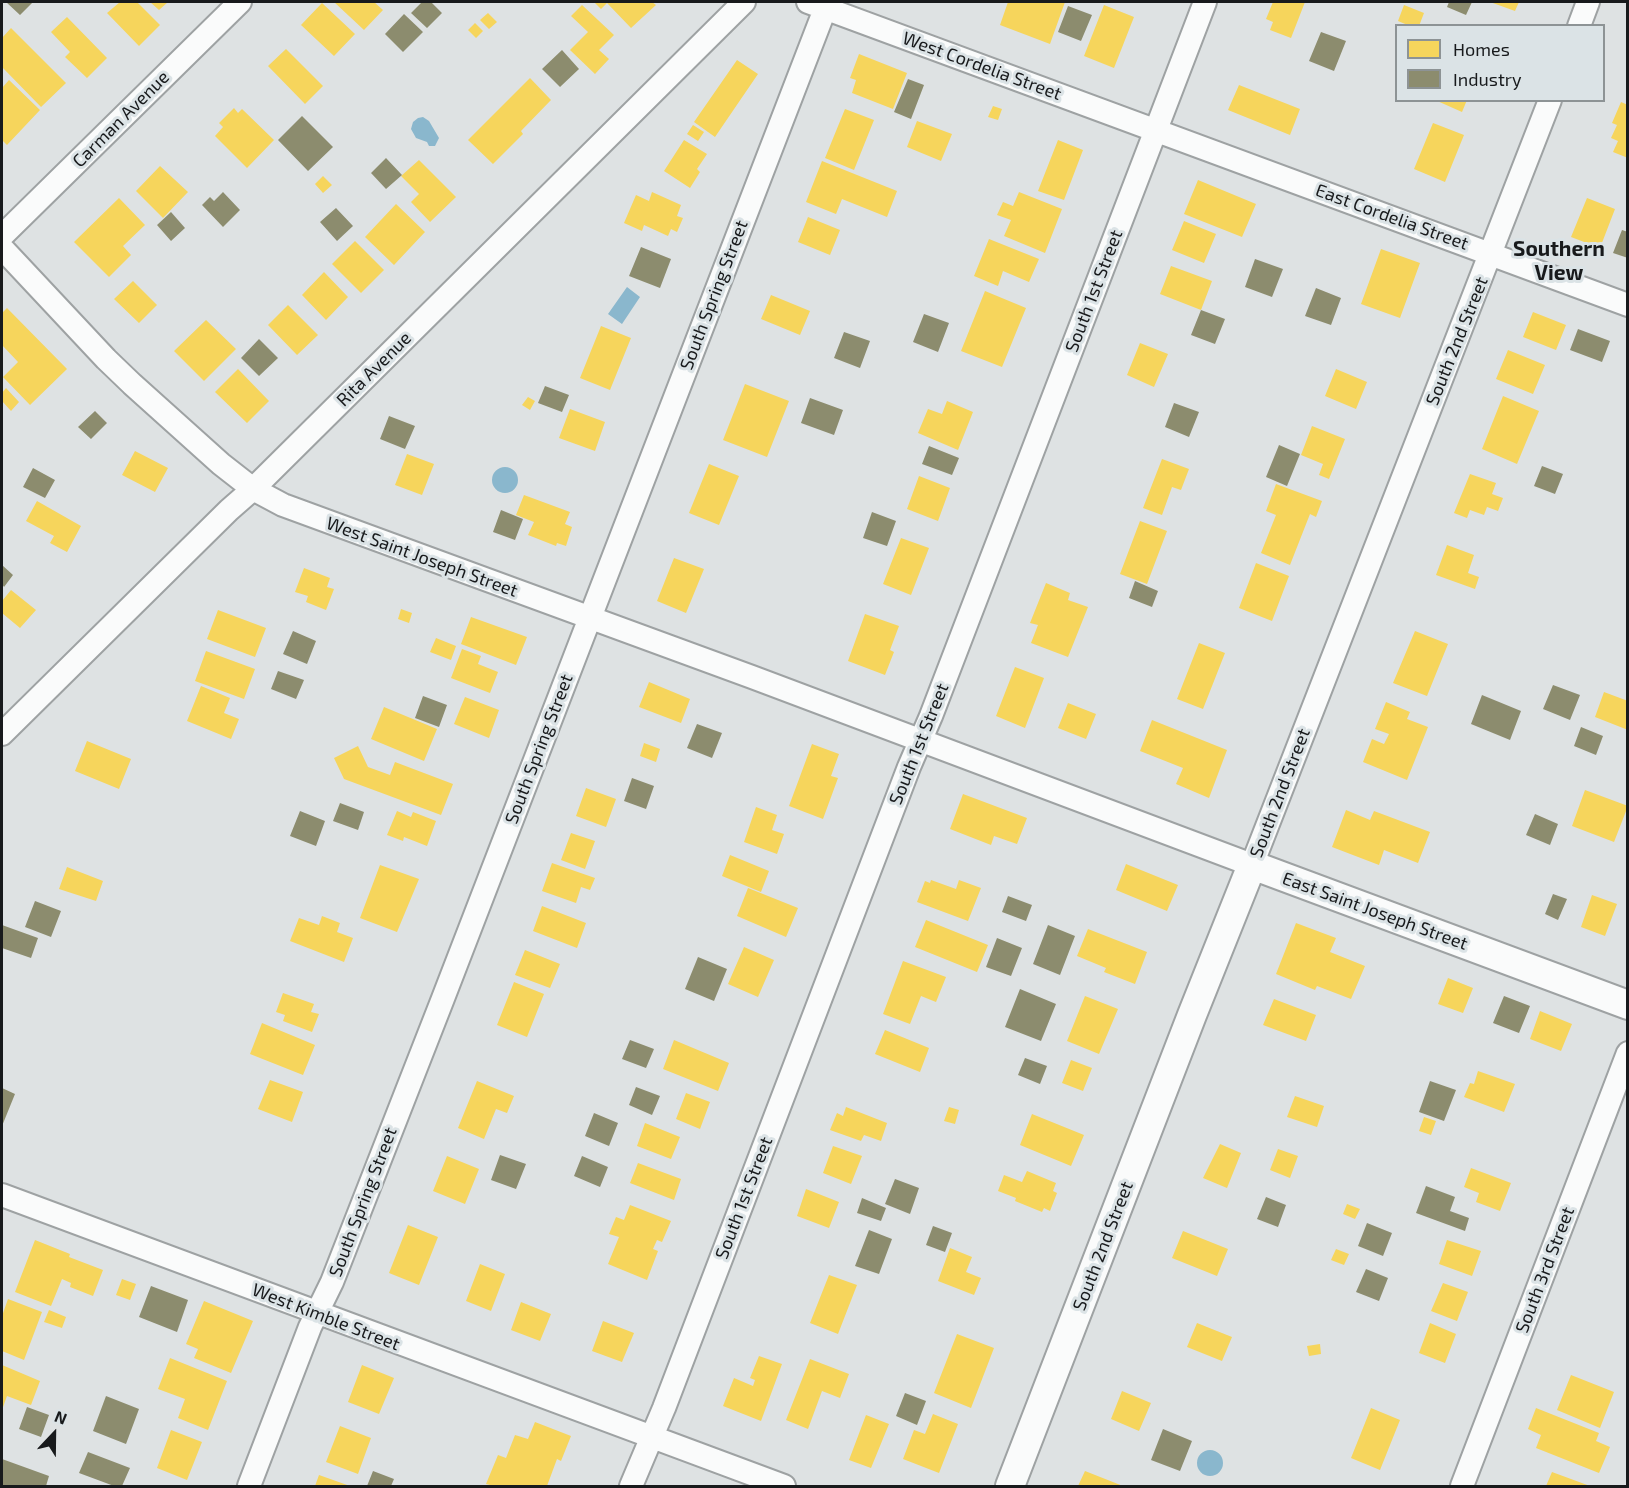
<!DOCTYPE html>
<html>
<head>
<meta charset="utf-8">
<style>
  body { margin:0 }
  #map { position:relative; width:1629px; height:1488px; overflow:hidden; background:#dee2e3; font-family:"Exo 2",sans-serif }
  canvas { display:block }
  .frame { position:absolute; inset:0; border:3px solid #181a1c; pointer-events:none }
  .legend { position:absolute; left:1395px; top:24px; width:210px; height:78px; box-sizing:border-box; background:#dbe3e6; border:2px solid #8d9395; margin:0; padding:8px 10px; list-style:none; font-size:18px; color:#181a1c }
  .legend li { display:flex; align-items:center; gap:12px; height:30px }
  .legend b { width:30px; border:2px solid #8d9395 }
  .north { position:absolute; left:24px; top:1404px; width:60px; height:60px; -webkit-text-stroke:4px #dbe3e6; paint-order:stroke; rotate:22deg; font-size:16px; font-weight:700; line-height:24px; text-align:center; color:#181a1c }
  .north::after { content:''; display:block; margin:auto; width:21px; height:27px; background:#181a1c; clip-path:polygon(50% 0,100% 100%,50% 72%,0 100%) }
</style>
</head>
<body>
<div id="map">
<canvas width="1629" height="1488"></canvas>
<div class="frame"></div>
<ul class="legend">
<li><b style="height:16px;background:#f6d55c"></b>Homes</li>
<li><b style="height:16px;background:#8c8c6e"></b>Industry</li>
</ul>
<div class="north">N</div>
</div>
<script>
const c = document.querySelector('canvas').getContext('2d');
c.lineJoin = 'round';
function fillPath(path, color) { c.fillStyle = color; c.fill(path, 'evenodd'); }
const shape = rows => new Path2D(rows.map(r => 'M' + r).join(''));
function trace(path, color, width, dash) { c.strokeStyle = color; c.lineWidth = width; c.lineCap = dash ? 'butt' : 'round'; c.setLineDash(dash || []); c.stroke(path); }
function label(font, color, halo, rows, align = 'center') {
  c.font = font + ' "Exo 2",sans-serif'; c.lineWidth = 6; c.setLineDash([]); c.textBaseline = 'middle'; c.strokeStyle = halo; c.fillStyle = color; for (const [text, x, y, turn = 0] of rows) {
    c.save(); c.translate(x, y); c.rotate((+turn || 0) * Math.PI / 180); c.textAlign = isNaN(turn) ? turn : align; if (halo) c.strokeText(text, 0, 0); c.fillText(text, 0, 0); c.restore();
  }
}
fillPath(shape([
  [423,117,429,121,439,138,435,146,429,146,427,142,416,138,411,129,413,122,418,118],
  [627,287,640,297,622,324,608,314],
  '492 480a13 13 0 1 1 26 0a13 13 0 1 1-26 0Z',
  '1197 1463a13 13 0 1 1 26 0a13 13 0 1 1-26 0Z'
]), '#8ab7cd');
fillPath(shape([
  [120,2,137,2,160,25,139,46,107,13],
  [150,2,168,2,159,10],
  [334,2,374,2,383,10,364,30],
  [594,2,652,2,656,5,631,28,607,3,601,9],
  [1008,2,1065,2,1050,44,1000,25],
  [1273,2,1305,2,1291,38,1270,30,1273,22,1266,19],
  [1490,2,1519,2,1515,11],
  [322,3,355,34,334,56,301,25],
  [582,5,614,35,599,50,609,59,595,74,570,50,588,32,571,16],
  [1104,5,1134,17,1114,68,1084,56],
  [1404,5,1424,13,1419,26,1410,26,1398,21],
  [488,13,497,22,489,29,480,20],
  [67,17,107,58,87,78,65,57,70,52,51,32],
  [475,23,483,31,476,38,468,30],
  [11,28,66,83,41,107,2,67,2,38],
  [286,49,323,86,305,104,268,66],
  [859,54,907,73,893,109,852,93,856,80,850,78],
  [737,60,758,74,715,137,694,122],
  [530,78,551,100,521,131,523,134,493,164,468,140],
  [9,80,40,110,7,145,2,140,2,88],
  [1239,85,1300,109,1290,135,1228,110],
  [1435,100,1467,100,1462,112],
  [1621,102,1628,105,1628,158,1613,152,1618,141,1611,138,1617,125,1612,123],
  [993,106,1002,109,998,120,988,117],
  [234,108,238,113,242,109,274,140,247,168,215,136,223,127,219,123],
  [845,109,874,120,854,170,825,158],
  [917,121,952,134,941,161,907,147],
  [1433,123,1464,135,1445,182,1414,169],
  [693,125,704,132,698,141,687,134],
  [684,140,707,154,697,169,700,172,690,188,664,171],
  [1058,140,1083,150,1064,200,1038,191],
  [419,160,456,197,430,222,411,202,419,194,401,176],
  [822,161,897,191,887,217,842,199,836,214,806,202],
  [160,166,188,192,163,218,136,191],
  [323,176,332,185,323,193,315,184],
  [1198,180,1256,204,1242,237,1184,214],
  [652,192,681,205,677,216,683,218,677,232,671,229,668,236,644,225,642,231,624,223,636,195,649,201],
  [1019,192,1062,209,1045,253,1004,236,1011,220,997,215,1003,202,1013,206],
  [119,198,145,225,123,246,131,255,109,277,74,242],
  [1587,198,1615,209,1600,248,1571,237],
  [396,204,425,232,394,265,365,237],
  [808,217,840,230,830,255,798,242],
  [1184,221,1216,234,1204,263,1172,250],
  [989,239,1039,259,1029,282,1003,271,998,286,974,276],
  [355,241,384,270,361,293,332,264],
  [1381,249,1420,263,1400,318,1361,304],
  [1171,266,1212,281,1201,310,1160,294],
  [324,272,348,297,326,320,302,295],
  [133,281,157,305,139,323,114,299],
  [985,291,1026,308,1002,367,961,351],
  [771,295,810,311,800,335,761,319],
  [288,305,318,335,297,355,268,325],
  [7,308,67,369,30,405,3,377,18,362,2,345,2,313],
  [1533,312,1566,325,1556,350,1523,337],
  [206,320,236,349,204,381,174,351],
  [601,326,631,338,610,390,580,378],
  [1140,343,1168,354,1154,387,1127,375],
  [1508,350,1545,365,1533,394,1496,379],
  [238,369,269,401,247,423,215,392],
  [1336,369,1367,382,1356,409,1325,396],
  [745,384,789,401,767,457,723,440],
  [6,388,19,402,11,411,2,401,2,393],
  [1503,396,1539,411,1517,464,1482,449],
  [528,397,535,401,530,410,522,405],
  [947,401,973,412,958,450,918,433,928,409,942,414],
  [570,409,605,422,595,451,559,438],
  [1312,426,1345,439,1329,479,1319,475,1323,464,1301,455],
  [135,451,168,468,155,492,122,475],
  [407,454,434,464,422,495,395,485],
  [1162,459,1189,469,1181,490,1172,487,1162,515,1143,508],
  [709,464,739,476,719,525,689,513],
  [1470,474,1496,483,1492,494,1503,498,1498,511,1487,507,1484,515,1470,510,1467,518,1454,513],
  [919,476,950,488,938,521,907,509],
  [1276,484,1322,501,1316,517,1310,514,1290,565,1261,553,1276,515,1266,511],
  [524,495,570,512,565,524,572,527,566,546,557,543,556,546,528,535,534,522,516,515],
  [37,501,81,526,67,552,50,543,54,536,26,521],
  [1140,521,1167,531,1147,584,1120,574],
  [901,538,929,548,911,595,883,584],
  [1447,545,1474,555,1468,573,1479,577,1475,589,1436,575],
  [674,558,704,569,686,613,657,601],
  [1256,563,1289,576,1272,621,1239,608],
  [304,568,330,578,327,587,334,589,326,610,306,602,308,596,295,592],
  [1046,583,1070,593,1068,600,1088,607,1068,657,1031,643,1038,625,1030,623],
  [11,590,36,610,20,628,2,613,2,601],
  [401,609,412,613,409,623,398,619],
  [218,610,266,628,255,657,207,639],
  [865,614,899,626,890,650,894,652,885,675,848,661],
  [471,617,527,637,516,665,461,644],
  [1415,631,1448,644,1427,696,1393,683],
  [436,638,456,646,451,660,430,652],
  [1199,643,1225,653,1203,709,1177,699],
  [462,649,481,656,478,664,498,672,490,693,451,678],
  [206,651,255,669,244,699,195,681],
  [1015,667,1044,678,1025,728,996,716],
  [649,682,690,699,681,723,639,707],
  [201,686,230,698,224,713,239,719,231,739,187,721],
  [1604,692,1628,701,1628,730,1595,717],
  [465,697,499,710,489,738,454,724],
  [1386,702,1410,712,1407,719,1428,727,1407,780,1363,762,1372,739,1384,744,1389,734,1375,729],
  [1068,703,1096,714,1086,739,1058,728],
  [384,707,437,729,424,761,371,739],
  [1152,720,1227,750,1209,798,1176,784,1183,768,1140,751],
  [87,741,131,759,119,789,75,771],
  [644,743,660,749,656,762,640,756],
  [812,744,839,754,831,776,838,778,823,819,789,806],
  [358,746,368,767,390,775,395,762,453,784,441,815,344,779,334,758],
  [586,788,616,799,606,827,576,816],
  [1585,790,1628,806,1614,842,1572,826],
  [963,794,1027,818,1017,844,994,836,991,845,950,829],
  [756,807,777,815,772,830,784,834,777,854,744,842],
  [1346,810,1370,820,1374,811,1430,832,1418,863,1384,850,1379,865,1332,847],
  [397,811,411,817,413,812,436,821,427,846,404,837,403,841,387,835],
  [571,833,595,841,585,869,561,860],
  [730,855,769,871,761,892,722,876],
  [552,863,595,878,590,890,581,887,576,903,542,891],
  [1126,864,1178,885,1167,911,1116,890],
  [380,865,419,879,397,932,360,918],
  [67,867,103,881,96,901,59,889],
  [931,880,956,889,959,880,981,888,968,921,917,902,925,881,930,883],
  [748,888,798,908,786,937,737,916],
  [1592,895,1617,904,1605,936,1581,927],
  [542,906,586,923,577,948,533,931],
  [322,916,340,923,337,932,353,938,344,962,290,941,299,918,319,925],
  [926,920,988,945,977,972,915,947],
  [1296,923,1336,938,1330,952,1365,966,1351,999,1317,986,1315,990,1276,974],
  [1088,929,1147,952,1135,984,1104,972,1106,968,1077,956],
  [744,947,774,960,758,997,728,984],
  [525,950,560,964,550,988,515,975],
  [903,961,946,977,936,1002,921,996,910,1024,883,1014],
  [1448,978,1473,988,1463,1013,1438,1004],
  [514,982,544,994,527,1037,497,1025],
  [283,993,314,1004,311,1012,319,1014,312,1032,283,1021,285,1015,276,1012],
  [1085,996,1118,1009,1099,1054,1067,1041],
  [1274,999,1316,1015,1306,1041,1263,1025],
  [1540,1011,1572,1024,1561,1051,1530,1039],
  [262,1023,315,1045,303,1075,250,1054],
  [885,1030,929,1048,920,1072,875,1054],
  [674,1040,729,1063,718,1091,663,1069],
  [1071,1060,1092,1068,1083,1091,1062,1083],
  [1478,1071,1515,1084,1504,1112,1464,1097,1470,1083,1474,1084],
  [270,1080,303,1092,292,1122,258,1109],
  [477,1081,514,1096,507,1113,496,1109,484,1139,458,1128],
  [686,1093,710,1102,700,1129,676,1119],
  [1295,1096,1324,1106,1317,1127,1287,1117],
  [846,1107,887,1123,881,1141,864,1135,861,1141,830,1130,837,1113,843,1116],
  [949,1107,959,1110,955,1124,944,1121],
  [1032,1114,1084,1135,1071,1166,1020,1145],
  [1424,1117,1436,1121,1431,1135,1419,1131],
  [645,1123,680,1137,671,1159,637,1146],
  [1220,1144,1241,1153,1227,1188,1203,1178],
  [833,1146,862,1156,851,1184,823,1173],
  [1278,1149,1298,1156,1290,1178,1270,1170],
  [447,1156,479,1169,465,1204,433,1191],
  [638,1163,681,1179,674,1200,630,1183],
  [1471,1168,1511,1183,1500,1211,1476,1202,1479,1193,1464,1187],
  [1027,1171,1056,1183,1053,1191,1057,1193,1050,1211,1044,1208,1042,1212,1015,1201,1016,1198,998,1191,1004,1175,1022,1182],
  [806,1189,839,1202,829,1228,797,1216],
  [1347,1204,1360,1209,1355,1219,1343,1214],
  [630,1205,671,1221,662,1242,657,1240,653,1249,658,1251,647,1280,608,1264,619,1237,609,1234,616,1217,624,1220],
  [408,1225,438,1237,419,1285,389,1273],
  [1183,1231,1228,1249,1217,1276,1172,1258],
  [35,1240,70,1254,69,1257,103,1270,93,1296,70,1287,71,1283,62,1279,51,1306,15,1292],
  [1447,1240,1481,1251,1472,1276,1439,1264],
  [950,1248,972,1257,966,1272,981,1278,974,1295,938,1281],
  [1336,1249,1349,1254,1344,1265,1331,1260],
  [480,1264,505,1274,491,1311,466,1301],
  [829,1275,857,1285,838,1334,810,1323],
  [122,1279,136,1284,130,1300,116,1295],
  [1443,1283,1468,1292,1457,1321,1431,1311],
  [8,1299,42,1312,24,1360,2,1351,2,1316],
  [204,1301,253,1321,231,1373,194,1358,198,1349,186,1344],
  [521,1302,551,1314,540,1341,511,1330],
  [49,1310,66,1317,62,1328,44,1322],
  [603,1321,634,1333,622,1362,592,1351],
  [1197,1323,1232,1337,1222,1361,1187,1347],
  [1430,1323,1456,1334,1445,1363,1419,1353],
  [957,1334,994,1348,971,1408,934,1393],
  [1320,1344,1321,1354,1309,1356,1307,1346],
  [759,1356,782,1364,761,1421,723,1406,734,1378,753,1386,755,1380,750,1378],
  [170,1358,227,1381,208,1430,178,1418,185,1399,158,1389],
  [810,1359,849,1374,840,1398,822,1391,808,1429,786,1420],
  [2,1365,40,1381,31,1405,7,1396,2,1410],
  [362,1365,394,1378,379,1414,348,1402],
  [1571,1375,1614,1392,1600,1428,1557,1410],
  [1122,1391,1151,1403,1139,1431,1111,1419],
  [1371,1408,1400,1420,1380,1470,1351,1458],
  [1536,1408,1599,1433,1596,1441,1610,1447,1599,1473,1536,1448,1541,1435,1528,1429],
  [933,1414,958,1424,939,1473,903,1459,914,1430,925,1434],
  [866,1415,889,1424,871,1468,849,1460],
  [535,1422,571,1436,561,1461,557,1459,547,1486,494,1486,486,1484,498,1455,506,1458,515,1435,528,1439],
  [340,1426,371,1438,358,1474,326,1462],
  [171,1430,202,1442,187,1480,157,1468],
  [1085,1471,1123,1486,1078,1486],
  [1552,1472,1590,1486,1546,1486],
  [319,1475,350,1486,315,1486]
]), '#f6d55c');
fillPath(shape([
  [6,2,33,2,20,15],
  [422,2,431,2,442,13,427,28,411,13],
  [1449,2,1472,2,1466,15,1447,7],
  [1068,6,1092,15,1081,41,1058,32],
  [404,14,423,32,403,52,385,34],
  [1321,32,1346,41,1334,71,1309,61],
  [562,50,579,69,560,87,542,69],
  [908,79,924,85,911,119,894,112],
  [302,116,333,147,308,171,278,140],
  [386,158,402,175,386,189,371,173],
  [223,192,240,210,223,227,202,205,210,197,214,201],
  [336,208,353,226,337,241,320,222],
  [171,212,185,228,171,241,157,225],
  [1622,230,1628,232,1628,258,1613,253],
  [641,247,671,259,660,288,629,276],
  [1255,259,1283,269,1272,297,1245,287],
  [1316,288,1341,298,1331,325,1305,316],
  [1201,310,1225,319,1215,344,1191,335],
  [924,314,949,323,938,352,913,342],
  [1578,329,1610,341,1602,362,1570,350],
  [844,332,870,341,860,368,834,358],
  [259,339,278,358,259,376,241,358],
  [545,386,569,395,562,412,538,403],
  [810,398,843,410,834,435,801,423],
  [1174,403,1199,412,1189,437,1165,427],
  [95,411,107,423,91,439,78,427],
  [389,416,415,426,405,449,380,439],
  [1279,445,1300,454,1287,486,1266,477],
  [929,446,959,458,952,475,922,464],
  [1542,466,1563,474,1555,494,1534,486],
  [33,468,55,480,45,498,23,487],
  [501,510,523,519,515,540,493,532],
  [872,512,896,521,887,546,863,538],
  [2,565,13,575,4,587,2,584],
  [1135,581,1158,591,1152,607,1129,598],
  [293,631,316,641,307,664,283,654],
  [278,671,304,680,296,699,271,689],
  [1553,685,1580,695,1570,720,1543,709],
  [1482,695,1521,711,1510,740,1471,724],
  [423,696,447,705,439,727,415,718],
  [697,724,722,733,712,758,687,748],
  [1581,727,1603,736,1596,755,1574,746],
  [632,778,654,786,646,809,624,801],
  [340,803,364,812,358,830,333,821],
  [300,811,325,821,316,846,290,836],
  [1535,814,1558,824,1550,845,1526,835],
  [1553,894,1567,899,1558,920,1545,914],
  [1008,896,1032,905,1026,921,1002,912],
  [35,901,61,911,51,937,25,927],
  [2,925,38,938,31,958,2,948],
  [1048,925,1075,936,1060,975,1033,964],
  [997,938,1022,948,1011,976,986,967],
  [698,957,727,969,714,1001,685,989],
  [1020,989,1056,1004,1041,1041,1005,1027],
  [1504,996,1530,1006,1519,1033,1493,1023],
  [630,1040,654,1049,646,1068,622,1059],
  [1025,1058,1047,1066,1040,1084,1018,1075],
  [1430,1081,1456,1090,1444,1121,1419,1112],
  [636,1087,660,1096,652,1115,629,1105],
  [2,1088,15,1094,2,1126],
  [594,1113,618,1123,609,1146,585,1136],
  [500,1155,526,1164,516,1189,491,1180],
  [582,1156,608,1167,600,1187,574,1176],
  [895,1179,919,1188,910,1214,885,1204],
  [1426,1186,1455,1197,1450,1211,1469,1218,1465,1231,1416,1213],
  [1266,1197,1286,1205,1278,1227,1257,1219],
  [862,1198,886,1208,881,1221,857,1213],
  [1367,1223,1392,1233,1383,1256,1358,1246],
  [933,1226,952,1233,945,1252,926,1245],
  [869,1230,892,1239,879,1274,855,1266],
  [1366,1269,1388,1278,1379,1301,1356,1292],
  [151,1286,188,1300,177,1332,139,1317],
  [905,1393,926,1401,917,1425,896,1416],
  [106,1396,139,1409,126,1444,93,1431],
  [27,1407,49,1415,41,1437,19,1429],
  [1163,1429,1192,1441,1180,1471,1151,1460],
  [88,1452,130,1468,122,1486,114,1486,79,1473],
  [2,1459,49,1476,46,1486,2,1486],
  [373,1471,394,1479,391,1486,367,1486]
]), '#8c8c6e');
const minor = shape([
  [808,2,1628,305],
  [1579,26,1588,2],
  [2,236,240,2],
  [2,248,106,359,132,384,221,464,253,489,283,505,752,677,1252,865,1550,100],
  [2,734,229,510,253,489,744,2],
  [2,1195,784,1486],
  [249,1486,310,1327,332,1282,442,1001,825,9],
  [631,1486,664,1408,909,767,931,716,1205,2],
  [1462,1486,1628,1053]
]);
const tertiary = shape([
  [1010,1486,1192,1015,1252,865,1628,1005]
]);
trace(minor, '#9ea2a3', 26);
trace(tertiary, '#9ea2a3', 32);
trace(minor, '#fafbfb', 22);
trace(tertiary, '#fafbfb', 28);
label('18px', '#181a1c', '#dbe3e6', [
  ["West Cordelia Street",982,66,20],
  ["Carman Avenue",121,119,-45],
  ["East Cordelia Street",1392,217,20],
  ["South 1st Street",1094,291,-69],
  ["South Spring Street",714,295,-69],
  ["South 2nd Street",1457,341,-68],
  ["Rita Avenue",374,369,-45],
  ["West Saint Joseph Street",422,557,20],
  ["South 1st Street",919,744,-68],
  ["South Spring Street",539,749,-69],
  ["South 2nd Street",1280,793,-69],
  ["East Saint Joseph Street",1375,911,20],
  ["South 1st Street",744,1198,-69],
  ["South Spring Street",363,1202,-69],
  ["South 2nd Street",1103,1246,-69],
  ["South 3rd Street",1545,1270,-69],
  ["West Kimble Street",326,1317,21]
]);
label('bold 21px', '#181a1c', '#dbe3e6', [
  ["Southern",1559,249],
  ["View",1559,273]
]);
</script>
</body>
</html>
